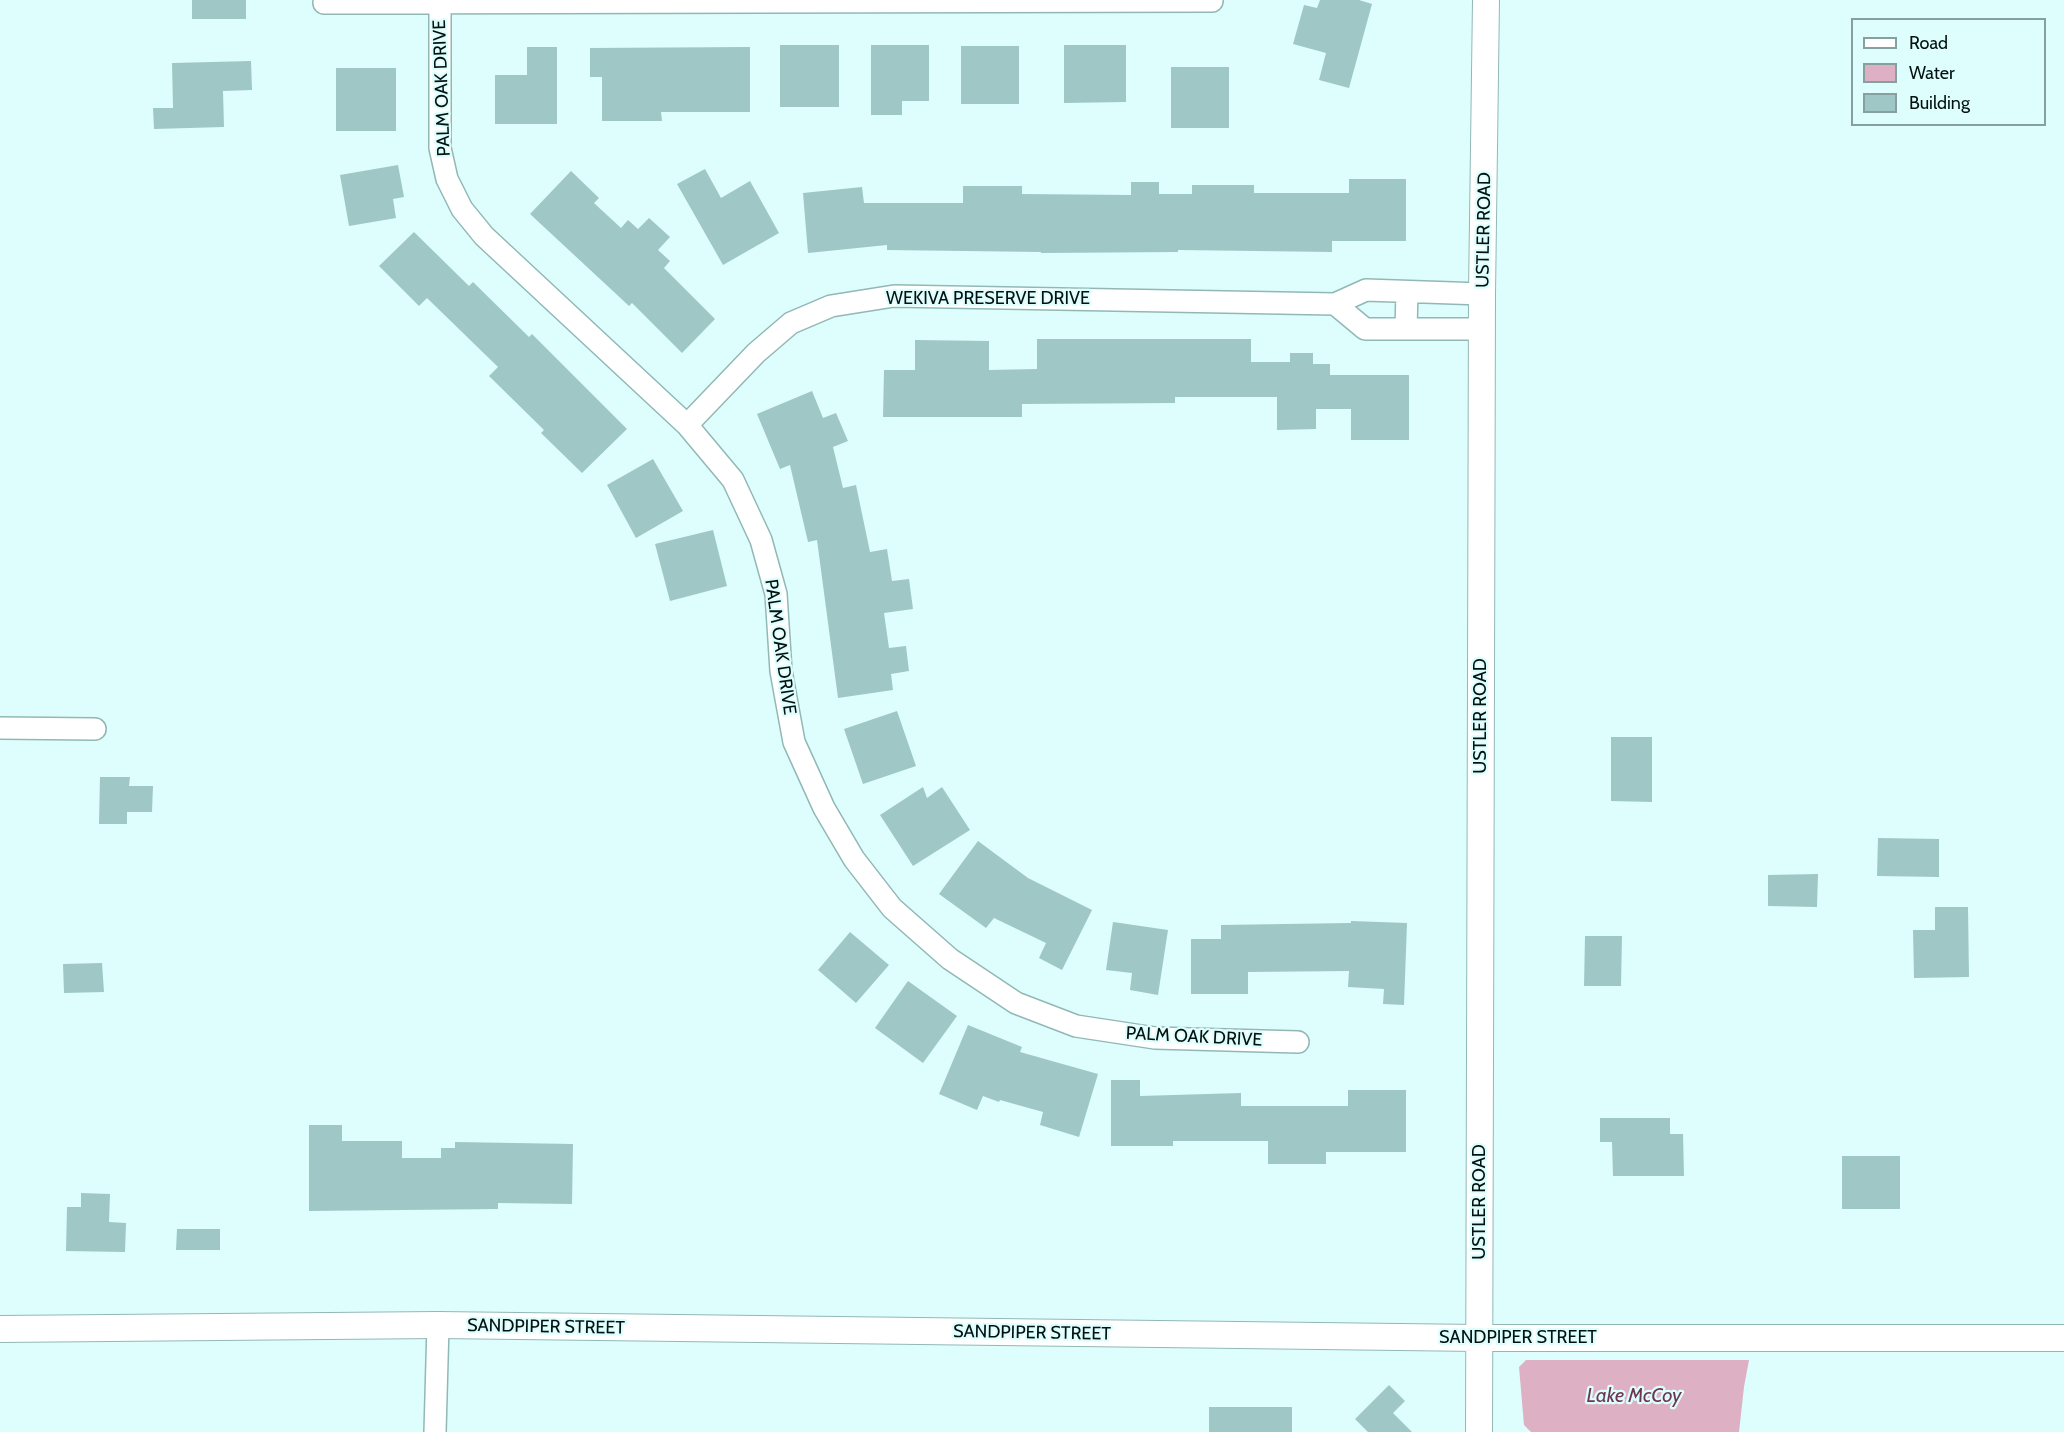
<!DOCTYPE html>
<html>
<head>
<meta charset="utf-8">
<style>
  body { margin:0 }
  #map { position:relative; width:2064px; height:1432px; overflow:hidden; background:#ddfefd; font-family:Cabin,sans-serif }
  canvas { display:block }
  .legend { position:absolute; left:1851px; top:18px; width:195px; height:108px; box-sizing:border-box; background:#ddfefd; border:2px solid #869f9f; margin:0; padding:8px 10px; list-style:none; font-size:18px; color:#031111 }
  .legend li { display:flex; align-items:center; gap:12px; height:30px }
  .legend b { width:30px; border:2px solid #869f9f }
</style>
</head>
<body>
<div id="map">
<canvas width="2064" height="1432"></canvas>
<ul class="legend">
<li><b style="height:8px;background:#fff"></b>Road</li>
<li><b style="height:16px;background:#deb0c3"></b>Water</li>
<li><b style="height:16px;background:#9fc7c6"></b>Building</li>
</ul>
</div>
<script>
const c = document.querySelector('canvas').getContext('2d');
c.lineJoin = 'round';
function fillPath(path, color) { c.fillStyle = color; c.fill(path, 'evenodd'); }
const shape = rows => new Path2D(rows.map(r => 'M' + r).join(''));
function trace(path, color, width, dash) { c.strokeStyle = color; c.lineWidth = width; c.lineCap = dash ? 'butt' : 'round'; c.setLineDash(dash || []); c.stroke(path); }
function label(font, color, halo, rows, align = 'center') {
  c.font = font + ' Cabin,sans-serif'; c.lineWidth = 4.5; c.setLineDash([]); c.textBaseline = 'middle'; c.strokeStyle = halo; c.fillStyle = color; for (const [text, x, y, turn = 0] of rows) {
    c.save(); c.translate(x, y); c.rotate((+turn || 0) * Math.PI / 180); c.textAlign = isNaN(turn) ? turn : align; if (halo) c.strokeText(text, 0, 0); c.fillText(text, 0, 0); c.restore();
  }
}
fillPath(shape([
  [1526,1360,1749,1360,1744,1387,1739,1432,1531,1432,1524,1425,1519,1367]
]), '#deb0c3');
fillPath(shape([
  [192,0,246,0,246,19,192,19],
  [1320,0,1359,0,1372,4,1349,88,1319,80,1326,53,1293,44,1304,5,1317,8],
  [780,45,839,45,839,107,780,107],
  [871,45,929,45,929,101,902,101,902,115,871,115],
  [1064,45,1126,45,1126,102,1064,103],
  [961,46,1019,46,1019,104,961,104],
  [527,47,557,47,557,124,495,124,495,75,527,75],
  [750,47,750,112,661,112,662,121,602,121,602,77,590,77,590,48],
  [251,61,252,90,223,91,224,127,154,129,153,108,173,108,172,63],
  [1171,67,1229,67,1229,128,1171,128],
  [336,68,396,68,396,131,336,131],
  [398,165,404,197,393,199,396,218,349,226,340,175],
  [705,169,721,198,750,181,779,233,723,265,677,184],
  [571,171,599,198,594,203,621,228,628,220,638,229,649,218,670,237,658,250,670,261,664,268,715,319,682,353,632,303,629,306,530,214],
  [1349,179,1406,179,1406,241,1332,241,1332,252,1178,250,1178,252,1041,253,1041,252,887,250,887,245,808,253,803,193,862,187,864,203,963,203,963,186,1022,186,1022,194,1131,195,1131,182,1159,182,1159,194,1192,194,1192,185,1254,185,1254,193,1349,193],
  [414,232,469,286,473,282,529,337,532,334,627,429,582,473,541,433,544,430,489,376,498,367,427,298,419,306,379,266],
  [1037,339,1251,339,1251,362,1290,362,1290,353,1313,353,1313,364,1330,364,1330,375,1409,375,1409,440,1351,440,1351,409,1316,409,1316,429,1277,430,1277,397,1175,397,1175,403,1022,404,1022,417,883,417,884,370,915,370,915,340,989,341,989,370,1037,369],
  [812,391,823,418,836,413,848,441,833,447,843,488,856,485,870,552,887,549,892,581,909,579,913,609,884,613,889,648,906,646,909,671,891,674,893,690,838,698,817,540,808,542,790,465,780,469,757,414],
  [653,459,683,511,636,538,607,485],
  [713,530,727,586,670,601,655,544],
  [897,711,916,766,863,784,844,729],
  [1611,737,1652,737,1652,802,1611,801],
  [100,777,130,777,129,786,153,786,152,812,127,812,127,824,99,824],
  [923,787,927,798,942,787,970,830,913,866,880,815],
  [1878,838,1939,839,1939,877,1877,876],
  [978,841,1028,878,1092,910,1062,970,1039,958,1046,943,994,918,986,928,939,894],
  [1818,874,1817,907,1768,906,1768,875],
  [1935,907,1968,907,1969,977,1914,978,1913,930,1935,930],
  [1351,921,1407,923,1404,1005,1383,1004,1384,989,1348,987,1349,971,1248,972,1248,994,1191,994,1191,939,1221,939,1221,925,1351,923],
  [1113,922,1168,930,1158,995,1130,990,1132,973,1106,970],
  [850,932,889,965,856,1003,818,970],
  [1585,936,1622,936,1621,986,1584,986],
  [102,963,104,992,64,993,63,964],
  [908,981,957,1016,923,1063,875,1028],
  [968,1025,1022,1047,1020,1052,1098,1074,1079,1137,1040,1125,1043,1112,1000,1100,999,1102,983,1096,977,1110,939,1094],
  [1111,1080,1140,1080,1140,1096,1241,1093,1241,1106,1348,1106,1348,1090,1406,1090,1406,1152,1326,1152,1326,1164,1268,1164,1268,1141,1173,1141,1173,1146,1111,1146],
  [1600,1118,1670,1118,1670,1134,1683,1134,1684,1176,1613,1176,1612,1142,1600,1142],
  [309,1125,342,1125,342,1141,402,1141,402,1158,441,1158,441,1148,455,1148,455,1142,573,1144,572,1204,498,1203,498,1209,309,1211],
  [1842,1156,1900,1156,1900,1209,1842,1209],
  [81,1193,110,1194,109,1222,126,1223,125,1252,66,1251,67,1207,81,1207],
  [177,1229,220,1229,220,1250,176,1250],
  [1389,1385,1405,1401,1393,1413,1412,1432,1368,1432,1355,1419],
  [1209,1407,1292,1407,1292,1432,1209,1432]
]), '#9fc7c6');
const minor = shape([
  [324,3,1212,1],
  [440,3,440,148,447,179,462,209,484,236,687,425,733,480,761,540,776,594,781,671,794,742,824,808,854,859,892,908,950,959,1016,1003,1076,1026,1155,1038,1298,1042],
  [1335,304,1365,329,1482,329],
  [1406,329,1407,292],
  [687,425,756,353,791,323,831,306,894,296,1335,304,1366,290,1482,294],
  [0,728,95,729],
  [435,1432,438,1325]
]);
const tertiary = shape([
  [0,1329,438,1325,1479,1338,2064,1338],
  [1479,1432,1482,294,1486,0]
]);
trace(minor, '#91b8b7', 24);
trace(tertiary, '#91b8b7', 28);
trace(minor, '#fff', 21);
trace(tertiary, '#fff', 26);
label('18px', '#031111', '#ddfefd', [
  ["PALM OAK DRIVE",442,88,-92],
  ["USTLER ROAD",1484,230,-89],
  ["WEKIVA PRESERVE DRIVE",988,299],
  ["PALM OAK DRIVE",780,647,82],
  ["USTLER ROAD",1481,716,-90],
  ["PALM OAK DRIVE",1194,1037,3],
  ["USTLER ROAD",1480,1202,-90],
  ["SANDPIPER STREET",546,1327,1],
  ["SANDPIPER STREET",1032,1333,1],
  ["SANDPIPER STREET",1518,1338]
]);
label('italic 20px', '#6e3551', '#ddfefd', [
  ["Lake McCoy",1634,1396]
]);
</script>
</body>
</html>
